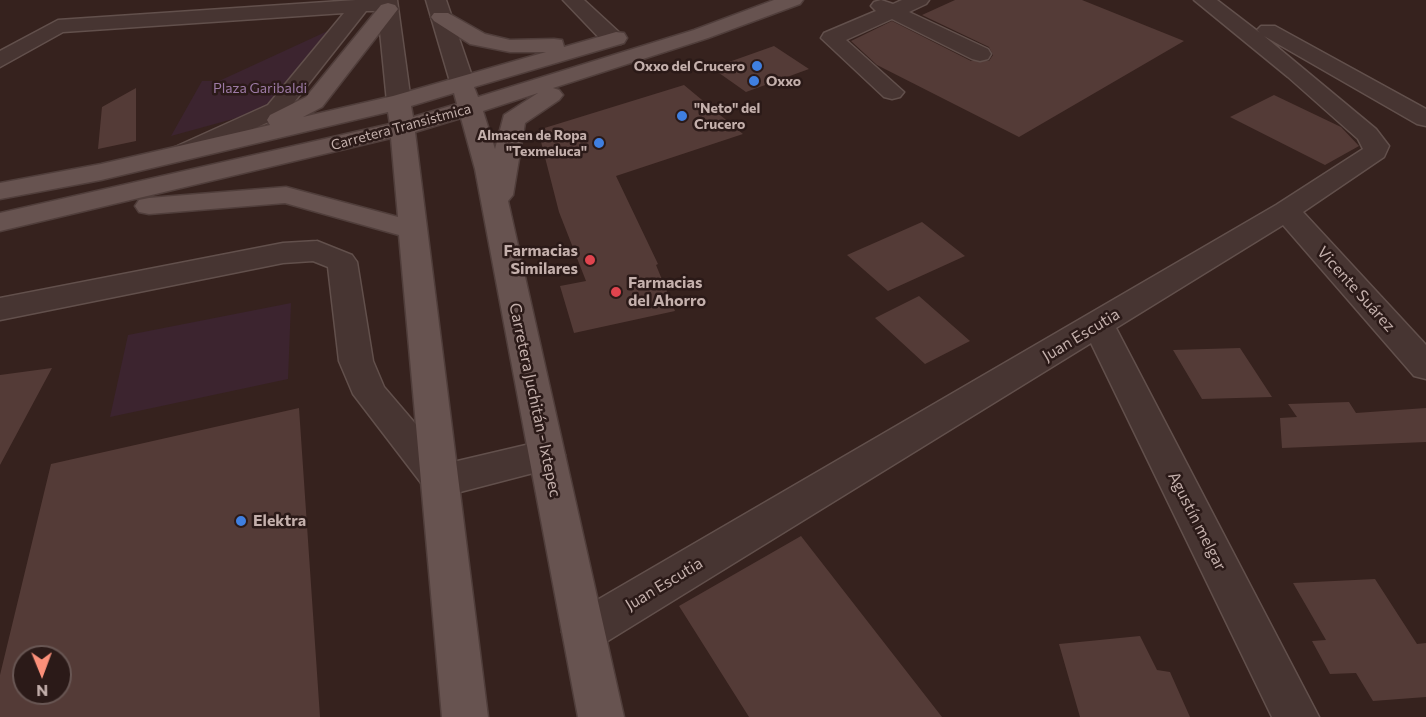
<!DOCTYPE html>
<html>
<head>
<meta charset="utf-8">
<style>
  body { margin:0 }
  #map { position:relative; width:1426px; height:717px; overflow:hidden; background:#36221e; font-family:Commissioner,sans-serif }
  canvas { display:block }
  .north { position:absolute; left:12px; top:645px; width:60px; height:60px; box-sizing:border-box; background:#2b1a18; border:2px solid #685653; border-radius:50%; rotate:179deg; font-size:16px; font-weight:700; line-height:24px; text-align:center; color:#c4b0ac }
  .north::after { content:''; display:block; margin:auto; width:21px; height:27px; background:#fb907a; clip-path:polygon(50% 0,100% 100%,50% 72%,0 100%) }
</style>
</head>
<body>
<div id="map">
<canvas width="1426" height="717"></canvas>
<div class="north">N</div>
</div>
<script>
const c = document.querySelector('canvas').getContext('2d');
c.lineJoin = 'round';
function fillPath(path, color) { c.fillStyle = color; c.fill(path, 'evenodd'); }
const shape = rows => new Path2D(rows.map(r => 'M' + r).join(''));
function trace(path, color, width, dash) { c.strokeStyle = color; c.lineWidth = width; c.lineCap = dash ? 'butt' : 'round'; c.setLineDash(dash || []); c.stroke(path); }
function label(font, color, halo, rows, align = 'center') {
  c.font = font + ' Commissioner,sans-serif'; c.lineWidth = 5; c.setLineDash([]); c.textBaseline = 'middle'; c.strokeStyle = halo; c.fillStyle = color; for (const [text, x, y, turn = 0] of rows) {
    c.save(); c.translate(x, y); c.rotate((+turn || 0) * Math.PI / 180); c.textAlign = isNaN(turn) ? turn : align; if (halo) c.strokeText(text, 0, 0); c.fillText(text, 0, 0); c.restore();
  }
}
fillPath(shape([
  [345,23,273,108,171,136,202,81,219,81],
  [291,303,288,379,110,417,128,335]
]), '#3c242f');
fillPath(shape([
  [955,0,1082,0,1184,41,1019,137,877,65,851,41,892,21,971,61,989,61,993,55,989,47,922,15],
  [774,46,809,69,746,92,712,68],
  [684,85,743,134,616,176,658,264,656,265,675,311,574,333,560,286,586,281,559,212,538,130],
  [136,88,136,141,98,149,102,107],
  [1274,95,1341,127,1359,146,1325,165,1230,117],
  [922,222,965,256,888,291,847,255],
  [919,296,970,341,925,364,875,318],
  [1240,348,1272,397,1202,399,1173,350],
  [52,368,0,465,0,375],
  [1349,402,1356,413,1426,408,1426,442,1282,448,1280,418,1297,417,1288,404],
  [299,408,320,717,0,717,0,675,51,464],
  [24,657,60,657,60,693,24,693],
  [801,536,942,717,749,717,679,606],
  [1375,579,1417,644,1426,643,1426,697,1373,701,1356,673,1330,674,1312,641,1326,640,1293,583],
  [1140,636,1157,670,1170,672,1190,717,1080,717,1059,644]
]), '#543b37');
const minor = shape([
  [356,0,397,0,411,102,407,107,399,109,391,107,387,102,378,11,366,11,284,115,184,160,175,157,171,152,175,147,268,105,344,13,63,32,0,67,0,51,58,20,356,0],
  [426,0,446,0,475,85,471,90,463,92,455,90,451,85,426,0],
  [563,0,584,0,621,34,624,39,621,44,605,44,563,0],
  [881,0,893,4,902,0,929,0,926,4,909,12,988,49,991,54,988,59,980,61,972,59,892,19,846,40,904,92,900,97,892,99,884,97,821,38,824,33,876,11,871,6,874,2,881,0],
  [1194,0,1217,0,1260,33,1257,30,1261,26,1275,26,1426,109,1426,126,1417,124,1264,36,1376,129,1389,146,1384,157,1303,212,1426,345,1426,379,1414,376,1283,225,1116,328,1319,717,1272,717,1091,343,598,647,583,653,568,647,562,632,568,617,1276,205,1363,149,1358,139,1288,77,1194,0],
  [317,241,352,255,357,262,373,361,384,387,449,463,547,440,560,444,565,455,560,466,441,497,428,492,353,394,339,361,328,267,313,261,283,263,0,320,0,298,283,243,317,241]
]);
const major = shape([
  [774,0,803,0,800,4,708,38,553,88,559,90,563,95,559,100,525,123,513,195,508,201,624,717,578,717,475,169,461,118,415,132,488,717,442,717,399,235,285,203,149,214,139,212,135,206,139,200,149,198,286,187,398,217,391,138,0,231,0,213,390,124,388,112,101,180,0,199,0,183,101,164,270,125,267,120,270,115,306,97,381,5,388,3,395,5,398,9,322,107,303,117,393,96,546,52,510,52,470,44,434,21,431,17,434,13,448,13,485,34,510,40,554,39,562,40,564,47,616,32,624,33,627,38,624,43,474,87,478,97,694,30,774,0],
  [454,93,457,104,413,117,411,106,454,93],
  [538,93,504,115,495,149,483,111,538,93]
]);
trace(minor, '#62504c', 3);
trace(major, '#503e3b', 3);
fillPath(minor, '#473532');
fillPath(major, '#675350');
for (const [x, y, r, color] of [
  [757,66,6,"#3f7fe0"],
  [754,81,6,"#3f7fe0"],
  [682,116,6,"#3f7fe0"],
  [599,143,6,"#3f7fe0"],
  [590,260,6,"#e0444e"],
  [616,292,6,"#e0444e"],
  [241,521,6,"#3f7fe0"]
]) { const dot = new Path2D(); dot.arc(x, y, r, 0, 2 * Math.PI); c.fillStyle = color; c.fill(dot); trace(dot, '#2b1a18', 2); }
label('bold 14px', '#c4b0ac', '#2b1a18', [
  ["Oxxo del Crucero",745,66],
  ["Oxxo",766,81,"left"],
  ["\"Neto\" del",694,108,"left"],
  ["Crucero",694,124,"left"],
  ["Almacen de Ropa",587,135],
  ["\"Texmeluca\"",587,151]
], 'right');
label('14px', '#9c7aa5', '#2b1a18', [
  ["Plaza Garibaldi",260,88]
]);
label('14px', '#c4b0ac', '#2b1a18', [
  ["Carretera Transistmica",401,127,-15]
]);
label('bold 16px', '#c4b0ac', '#2b1a18', [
  ["Farmacias",578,251,"right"],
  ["Similares",578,269,"right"],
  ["Farmacias",628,283],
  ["del Ahorro",628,301],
  ["Elektra",253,521]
], 'left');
label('16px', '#c4b0ac', '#2b1a18', [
  ["Vicente Suárez",1356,289,48],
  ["Juan Escutia",1081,335,-31],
  ["Carretera Juchitán - Ixtepec",535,400,78],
  ["Agustín melgar",1197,521,63],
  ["Juan Escutia",664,584,-31]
]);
</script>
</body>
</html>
